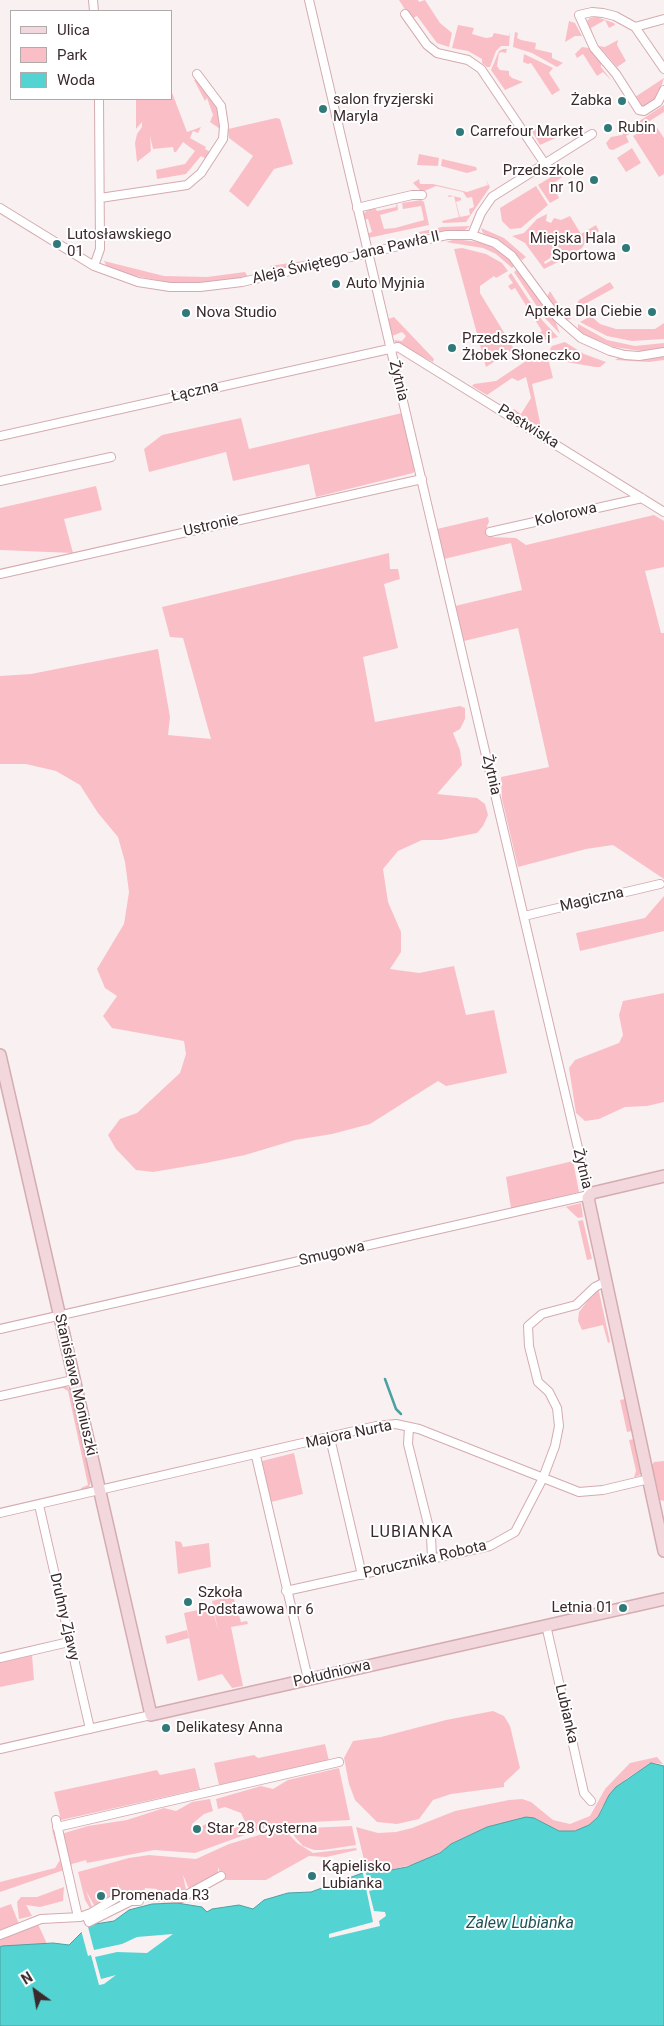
<!DOCTYPE html>
<html>
<head>
<meta charset="utf-8">
<style>
  body { margin:0 }
  #map { position:relative; width:664px; height:2026px; overflow:hidden; background:#f9f0f1; font-family:Roboto,sans-serif }
  canvas { display:block }
  .legend { position:absolute; left:10px; top:10px; width:162px; height:90px; box-sizing:border-box; background:#fff; border:1px solid #b0aaab; margin:0; padding:6px 9px; list-style:none; font-size:15px; color:#3a2a2c }
  .legend li { display:flex; align-items:center; gap:10px; height:25px }
  .legend b { width:25px; border:1px solid #b0aaab }
  .north { position:absolute; left:10px; top:1966px; width:50px; height:50px; -webkit-text-stroke:4px #fff; paint-order:stroke; rotate:328deg; font-size:14px; font-weight:700; line-height:20px; text-align:center; color:#3a2a2c }
  .north::after { content:''; display:block; margin:auto; width:18px; height:22px; background:#3a2a2c; clip-path:polygon(50% 0,100% 100%,50% 72%,0 100%) }
</style>
</head>
<body>
<div id="map">
<canvas width="664" height="2026"></canvas>
<ul class="legend">
<li><b style="height:6px;background:#f2d8dc"></b>Ulica</li>
<li><b style="height:14px;background:#fabfc6"></b>Park</li>
<li><b style="height:14px;background:#54d3d3"></b>Woda</li>
</ul>
<div class="north">N</div>
</div>
<script>
const c = document.querySelector('canvas').getContext('2d');
c.lineJoin = 'round';
function fillPath(path, color) { c.fillStyle = color; c.fill(path, 'evenodd'); }
const shape = rows => new Path2D(rows.map(r => 'M' + r).join(''));
function trace(path, color, width, dash) { c.strokeStyle = color; c.lineWidth = width; c.lineCap = dash ? 'butt' : 'round'; c.setLineDash(dash || []); c.stroke(path); }
function label(font, color, halo, rows, align = 'center') {
  c.font = font + ' Roboto,sans-serif'; c.lineWidth = 4; c.setLineDash([]); c.textBaseline = 'middle'; c.strokeStyle = halo; c.fillStyle = color; for (const [text, x, y, turn = 0] of rows) {
    c.save(); c.translate(x, y); c.rotate((+turn || 0) * Math.PI / 180); c.textAlign = isNaN(turn) ? turn : align; if (halo) c.strokeText(text, 0, 0); c.fillText(text, 0, 0); c.restore();
  }
}
fillPath(shape([
  [399,0,418,0,419,2,425,0,440,23,452,33,449,47,437,43,417,16,411,19],
  [597,17,614,23,615,25,609,28,605,20,591,28,593,35,587,21,590,18],
  [569,21,575,23,582,36,575,36,565,42],
  [458,25,474,28,472,34,486,38,492,37,494,33,509,36,510,32,509,46,501,46,496,51,490,67,487,67,482,63,482,59,468,51,452,48],
  [515,32,518,33,517,38,521,40,536,43,535,49,552,53,552,58,563,63,557,67,532,53,513,47],
  [618,40,617,45,626,61,617,67,599,46,605,47],
  [582,47,589,48,601,61,601,67,612,81,603,72,597,76,583,54,577,58,575,54],
  [503,49,507,49,506,53,502,52,499,53,497,66,500,70,509,71,509,75,512,78,523,82,505,90,491,70,499,51],
  [524,54,553,68,549,73,560,90,552,95,531,63,528,64,523,62],
  [664,78,657,99,645,107,642,107,635,97],
  [194,80,197,80,219,110,220,129,210,122,213,115,207,98,205,101],
  [171,90,187,132,201,127,198,133,193,131,190,138,206,147,205,149,210,152,206,159,201,156,186,174,157,179,156,170,185,164,195,151,183,142,176,152,174,152,173,147,153,149,150,136,151,151,137,162,135,143,137,134,142,127,142,122,136,129,136,99,171,99],
  [664,105,664,112,626,136,629,142,613,150,609,149,606,143,611,137,622,135,630,127],
  [276,118,280,119,293,164,274,169,248,207,229,191,253,156,229,138,228,129],
  [654,123,664,138,664,174,659,177,633,136],
  [530,128,552,133,558,129,562,135,540,145],
  [632,148,641,163,626,172,617,158],
  [419,154,439,158,438,166,417,165],
  [442,159,476,167,477,170,467,173,441,166],
  [564,169,567,174,552,184,559,198,550,203,538,185],
  [419,179,420,184,433,184,467,192,488,185,486,180,490,187,466,222,443,223,442,221,459,217,454,196,448,197,449,195,461,198,461,200,456,202,460,217,470,215,469,209,474,207,472,197,467,198,463,192,436,186,422,192,413,183],
  [536,186,548,205,521,228,510,229,502,221,500,208],
  [421,200,424,202,429,225,368,238,366,234,372,232,368,219,363,220,364,213,369,209,374,207,377,211,396,207,397,202,398,210,380,215,384,229,395,228,424,220,421,206,403,209,402,203],
  [547,214,546,221,551,223,554,218,561,220,570,216,581,234,596,225,599,231,587,239,582,248,567,256,562,250,544,262,545,264,559,256,562,260,544,269,525,243,512,236,524,233,537,219],
  [470,226,465,230,420,234,419,232,442,227],
  [481,228,504,238,526,257,522,260,506,245,483,233],
  [456,239,485,243,502,253,515,265,512,268,496,254,483,248,446,242],
  [462,248,486,254,502,263,508,271,496,278,494,276,480,286,480,293,514,349,486,367,454,249],
  [331,257,275,270,270,266,316,259],
  [104,261,164,276,207,277,245,272,248,277,219,282,172,283,126,274,107,267],
  [518,269,556,323,560,334,544,317,514,272],
  [511,273,542,320,558,337,547,340,540,338,538,334,542,331,515,288,511,290,508,286,513,283,508,276],
  [610,282,614,288,574,310,579,300],
  [550,291,560,307,571,319,565,320,557,312,547,297],
  [591,316,600,324,616,329,655,329,664,323,664,339,632,341,607,336,580,322],
  [394,317,434,359,433,362,396,343,394,340,402,341,406,336,402,332,392,336,388,319],
  [578,324,607,340,635,346,664,343,664,348,641,351,614,347,589,337,578,331],
  [565,342,584,354,606,362,600,367,595,367,561,361,552,355,550,349,552,346],
  [538,353,549,362,553,378,532,384,542,432,511,412,514,409,521,414,531,398,526,377,518,381,512,378,487,395,472,386,474,384,496,381],
  [664,356,664,360,649,362,615,360,620,357,646,359],
  [402,413,416,469,413,473,316,497,309,464,233,481,226,452,149,472,144,449,162,435,241,418,249,449],
  [96,486,102,510,64,519,73,553,0,550,0,508],
  [654,515,664,521,664,567,645,571,661,633,664,633,664,879,613,845,586,849,518,867,502,799,501,777,549,767,518,628,464,641,455,606,522,590,511,543,444,559,437,529,488,517,489,522,487,526,490,537,516,538,526,545],
  [389,553,390,569,398,569,400,579,384,584,398,648,363,657,375,722,460,706,465,708,465,719,460,729,453,733,460,750,462,765,437,794,477,798,485,804,488,815,483,826,477,833,441,840,422,840,398,851,383,869,388,902,401,932,401,952,390,969,419,973,454,966,466,1015,494,1010,507,1073,446,1086,438,1081,370,1124,332,1134,295,1140,245,1155,206,1163,153,1172,136,1170,116,1149,108,1135,120,1119,137,1113,180,1073,186,1054,184,1041,112,1028,103,1016,117,996,105,988,97,969,124,924,129,892,125,862,118,837,98,813,80,785,56,771,26,764,0,764,0,676,31,674,158,649,170,717,168,735,211,739,183,638,170,637,162,607],
  [664,896,664,931,580,951,576,933,645,918],
  [664,993,664,1102,647,1106,625,1107,599,1119,585,1121,576,1113,569,1068,575,1060,619,1043,623,1035,619,1015,623,1001],
  [573,1161,579,1192,511,1208,506,1177],
  [581,1203,583,1217,578,1218,566,1207,549,1211],
  [583,1220,592,1259,587,1260,578,1221],
  [598,1287,610,1342,608,1343,603,1325,582,1330,578,1321,579,1312],
  [63,1386,68,1387,70,1392,91,1481,89,1488,81,1490,81,1488,88,1485,68,1391,63,1388,45,1391,45,1389],
  [625,1399,632,1431,627,1432,620,1400],
  [634,1439,642,1472,639,1476,634,1477,636,1471,629,1440],
  [294,1453,303,1494,271,1502,262,1461],
  [664,1461,664,1501,660,1500,652,1465,654,1462],
  [175,1541,181,1542,183,1547,209,1543,211,1567,178,1574],
  [233,1596,241,1622,247,1621,248,1624,231,1627,243,1686,232,1688,222,1674,198,1681,184,1613,212,1607,218,1630,212,1601],
  [187,1630,189,1638,167,1644,165,1636],
  [32,1655,34,1680,0,1687,0,1662],
  [493,1711,504,1716,510,1726,520,1768,504,1783,504,1787,451,1794,433,1800,419,1819,397,1824,377,1822,355,1800,349,1784,344,1758,353,1741,381,1737,446,1720],
  [325,1744,329,1761,219,1785,214,1763,254,1755,258,1758],
  [657,1757,663,1764,651,1763,626,1779,602,1807,598,1817,589,1825,575,1831,559,1831,534,1818,487,1827,451,1844,440,1853,419,1863,386,1871,376,1868,367,1872,356,1827,378,1833,396,1832,412,1828,455,1811,509,1800,522,1799,531,1802,553,1820,570,1824,590,1816,605,1789,630,1763],
  [195,1768,200,1789,61,1820,54,1792,157,1770,160,1775],
  [339,1768,350,1820,275,1824,195,1853,154,1850,87,1863,86,1860,72,1864,70,1867,61,1834,88,1826,127,1820,164,1808,176,1811,192,1802,210,1799,213,1811,204,1814,192,1824,195,1830,206,1824,248,1828,241,1813,225,1807,218,1809,216,1799,261,1786,273,1789,288,1780],
  [352,1826,356,1845,323,1850,314,1850,303,1846,288,1829],
  [55,1829,64,1870,0,1892,0,1882,55,1868,60,1860,52,1830],
  [276,1830,285,1830,297,1843,313,1853,356,1848,357,1850,326,1857,309,1856,266,1880,226,1880,222,1878,218,1867,218,1874,189,1889,183,1875,186,1890,179,1895,157,1894,157,1889,145,1888,144,1893,121,1892,117,1882,119,1892,95,1907,86,1891,93,1909,91,1910,85,1900,78,1872,129,1858,149,1855,196,1859,229,1844],
  [64,1887,63,1901,40,1907,26,1905,32,1916,19,1919,17,1902,21,1897,37,1897],
  [11,1904,19,1924,0,1932,0,1908],
  [38,1924,47,1944,0,1947,0,1938]
]), '#fabfc6');
const water = shape([
  [651,1763,664,1766,664,2026,0,2026,0,1947,2,1946,53,1943,69,1945,89,1925,114,1921,129,1910,152,1904,177,1903,202,1907,207,1912,212,1909,239,1905,253,1909,264,1900,288,1893,311,1892,376,1868,386,1871,407,1867,440,1853,451,1844,487,1827,526,1817,534,1818,559,1831,575,1831,589,1825,598,1817,609,1795,616,1787,651,1763]
]);
fillPath(water, '#54d3d3');
trace(water, '#4ca0a1', 1);
fillPath(shape([
  [362,1869,365,1869,369,1888,378,1886,378,1889,369,1891,374,1911,385,1912,386,1916,379,1921,380,1926,329,1938,329,1934,373,1922],
  [87,1923,94,1950,122,1944,137,1937,173,1934,147,1953,117,1952,95,1957,101,1979,116,1975,104,1984,99,1985,91,1955,88,1956,81,1930]
]), '#f9f0f1');
trace(shape([
  [385,1379,396,1409,401,1414]
]), '#4ca0a1', 2.5);
const street = shape([
  [93,0,94,11],
  [405,14,427,45,437,53,468,60,481,69,545,164],
  [635,27,664,19],
  [664,69,635,27,615,16,603,13,592,12,579,15,594,48,616,74,639,110,644,111,658,102,664,90],
  [100,198,187,185,201,173,223,139,224,126,221,106,197,74],
  [0,208,94,266,138,282,170,287,200,287,242,282,429,239,447,235,472,235,495,243,512,256,557,317,581,338,610,351,625,355,639,356,664,352],
  [357,208,412,195,422,195],
  [472,235,481,213,492,197,592,134],
  [94,266,100,249,99,99],
  [0,436,398,347,664,512],
  [0,481,111,457],
  [490,532,642,498],
  [0,574,422,479],
  [524,916,660,884],
  [0,1329,589,1195,309,0],
  [0,1396,73,1380],
  [409,1427,408,1444,431,1536,432,1558],
  [330,1438,362,1575],
  [256,1456,308,1679],
  [39,1505,90,1729],
  [0,1513,376,1426,396,1424,419,1429,579,1492,603,1490,649,1479],
  [286,1591,490,1546,515,1532,543,1478,555,1446,559,1426,557,1408,549,1392,538,1382,529,1346,528,1326,542,1314,576,1305,595,1287,607,1281],
  [546,1625,584,1793,591,1801],
  [0,1658,69,1642],
  [0,1749,151,1715],
  [56,1820,78,1917],
  [57,1827,339,1762],
  [86,1915,89,1922,131,1901,139,1901],
  [0,1935,41,1919,80,1917,91,1913,121,1895,181,1898,221,1876]
]);
const secondary = shape([
  [0,1055,151,1715,664,1599],
  [664,1176,592,1193,588,1198,664,1551]
]);
trace(street, '#d4abb0', 10);
trace(secondary, '#d4abb0', 14);
trace(street, '#fff', 8);
trace(secondary, '#f2d8dc', 11);
for (const [x, y, r, color] of [
  [622,101,5,"#307979"],
  [323,109,5,"#307979"],
  [608,128,5,"#307979"],
  [460,132,5,"#307979"],
  [594,180,5,"#307979"],
  [57,244,5,"#307979"],
  [626,248,5,"#307979"],
  [336,284,5,"#307979"],
  [652,312,5,"#307979"],
  [186,313,5,"#307979"],
  [452,348,5,"#307979"],
  [188,1602,5,"#307979"],
  [623,1608,5,"#307979"],
  [166,1728,5,"#307979"],
  [197,1829,5,"#307979"],
  [312,1876,5,"#307979"],
  [101,1896,5,"#307979"]
]) { const dot = new Path2D(); dot.arc(x, y, r, 0, 2 * Math.PI); c.fillStyle = color; c.fill(dot); trace(dot, '#fff', 2); }
label('15px', '#3a2a2c', '#fff', [
  ["salon fryzjerski",333,100],
  ["Maryla",333,117],
  ["Żabka",612,101,"right"],
  ["Rubin",618,128],
  ["Carrefour Market",470,132],
  ["Przedszkole",584,171,"right"],
  ["nr 10",584,188,"right"],
  ["Lutosławskiego",67,235],
  ["01",67,252],
  ["Miejska Hala",616,239,"right"],
  ["Sportowa",616,256,"right"],
  ["Auto Myjnia",346,284],
  ["Apteka Dla Ciebie",642,312,"right"],
  ["Nova Studio",196,313],
  ["Przedszkole i",462,339],
  ["Żłobek Słoneczko",462,356],
  ["Szkoła",198,1593],
  ["Podstawowa nr 6",198,1610],
  ["Letnia 01",613,1608,"right"],
  ["Delikatesy Anna",176,1728],
  ["Star 28 Cysterna",207,1829],
  ["Kąpielisko",322,1867],
  ["Lubianka",322,1884],
  ["Promenada R3",111,1896]
], 'left');
label('15px', '#3a2a2c', '#fff', [
  ["Aleja Świętego Jana Pawła II",346,258,-13],
  ["Żytnia",398,381,76],
  ["Łączna",195,392,-13],
  ["Pastwiska",528,427,32],
  ["Kolorowa",566,515,-13],
  ["Ustronie",211,526,-13],
  ["Żytnia",491,775,77],
  ["Magiczna",592,900,-13],
  ["Żytnia",582,1169,76],
  ["Smugowa",332,1254,-13],
  ["Stanisława Moniuszki",75,1385,77],
  ["Majora Nurta",349,1435,-12],
  ["Porucznika Robota",425,1560,-13],
  ["Druhny Zjawy",64,1617,77],
  ["Południowa",332,1674,-13],
  ["Lubianka",566,1714,77]
]);
c.letterSpacing = '1px';
label('16px', '#3a2a2c', '#fff', [
  ["LUBIANKA",412,1533]
]);
c.letterSpacing = '0px';
label('italic 16px', '#1d5354', '#fff', [
  ["Zalew Lubianka",520,1924]
]);
</script>
</body>
</html>
